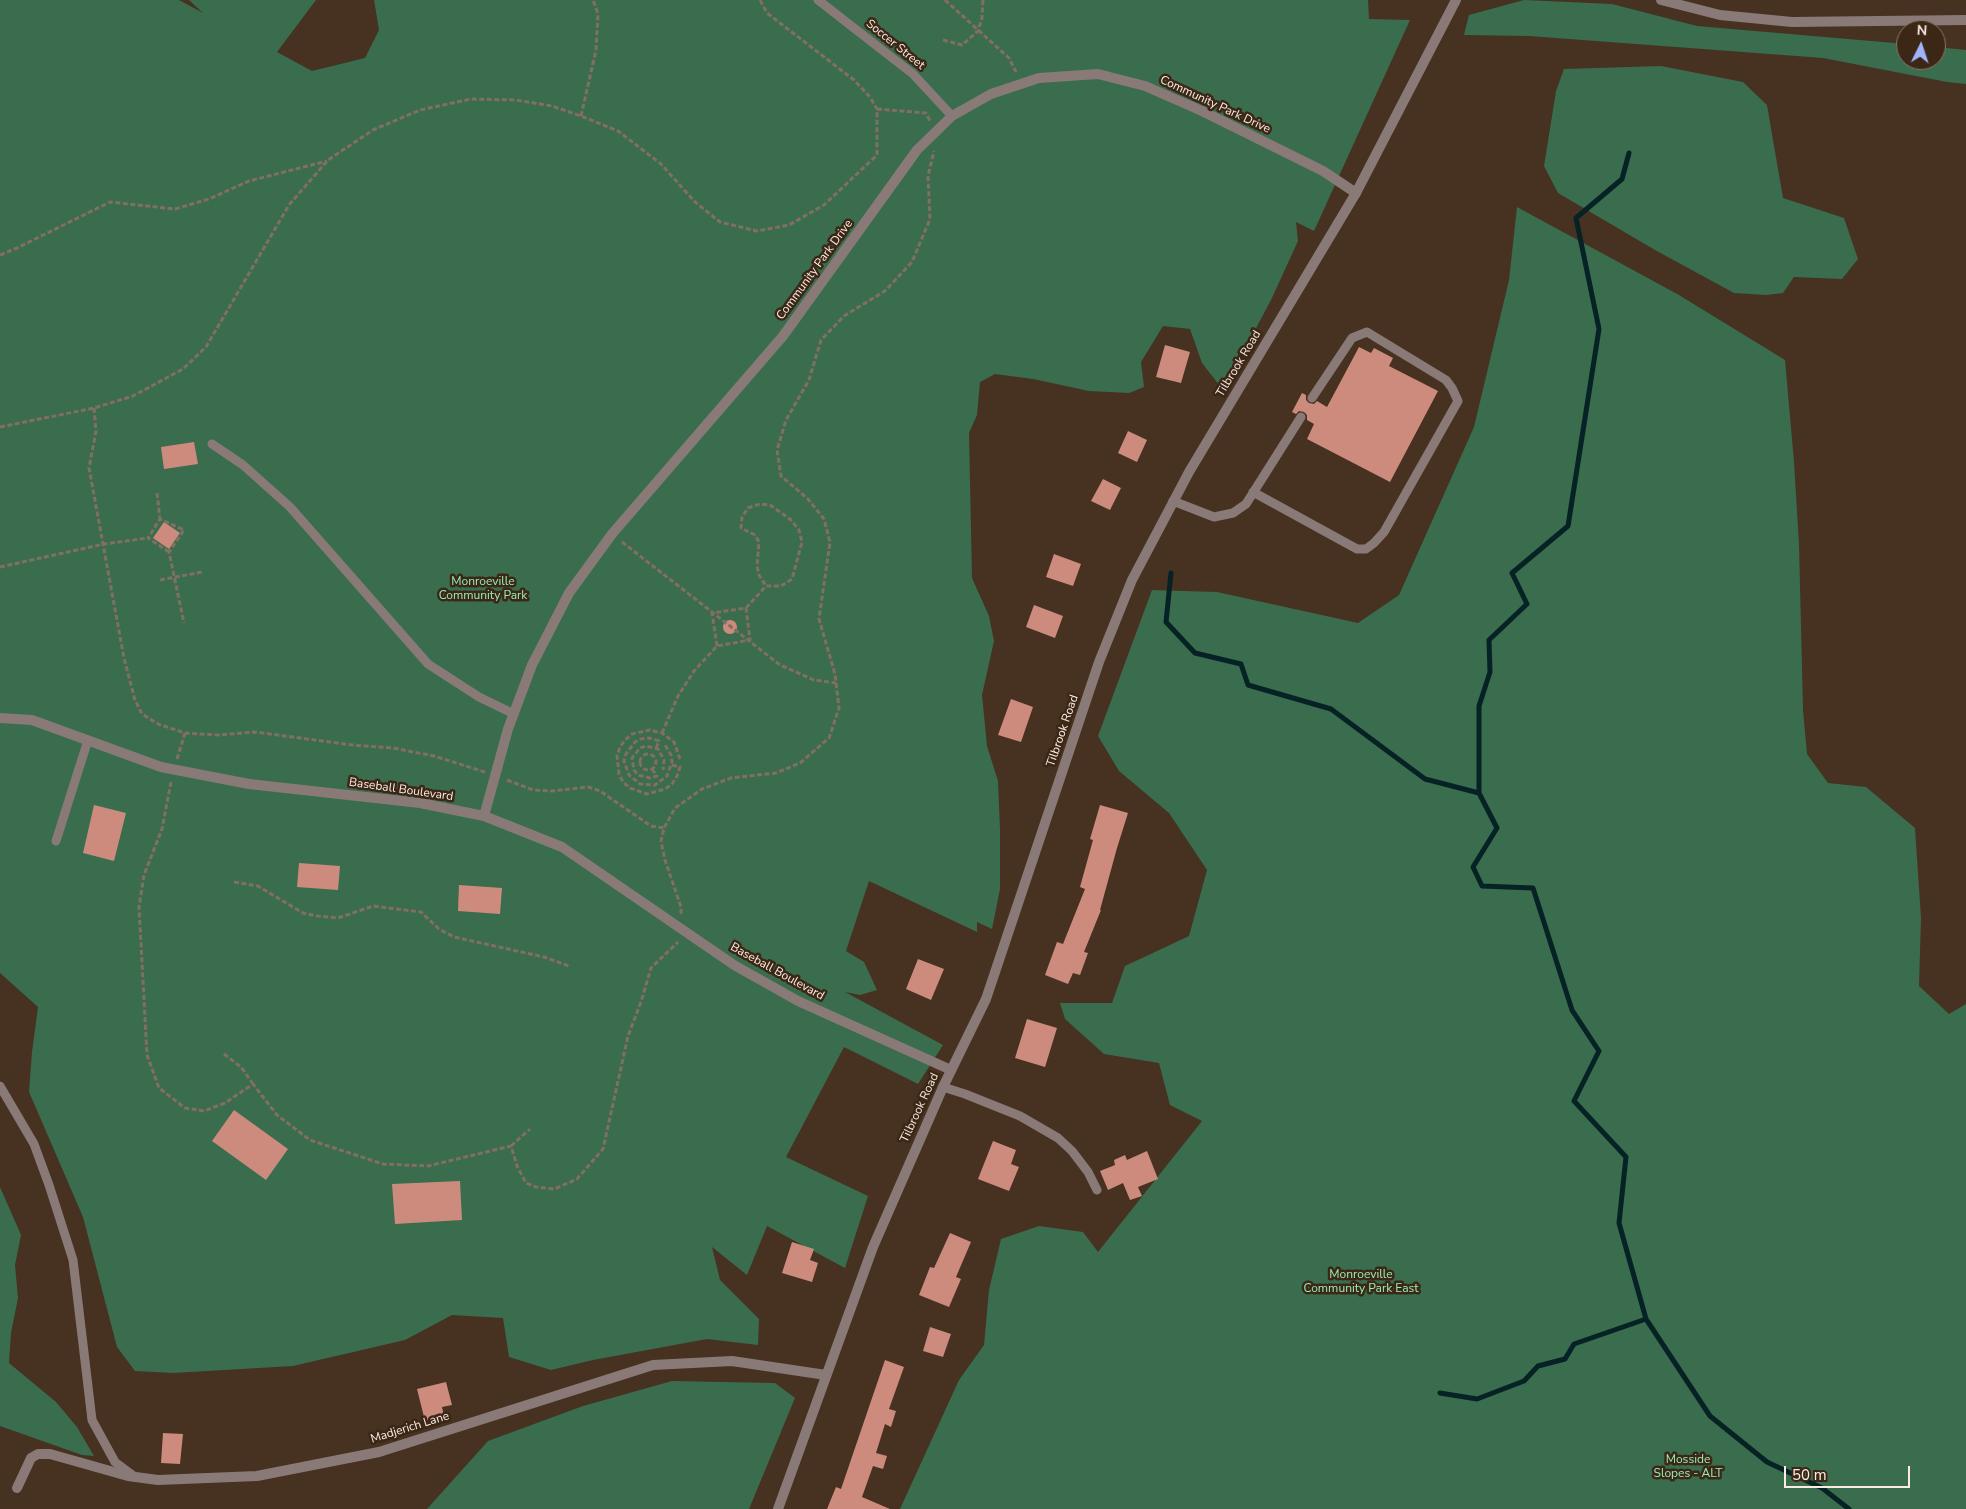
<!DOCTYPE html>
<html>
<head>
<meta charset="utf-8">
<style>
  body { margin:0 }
  #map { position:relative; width:1966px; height:1509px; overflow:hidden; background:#473121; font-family:"Nunito Sans",sans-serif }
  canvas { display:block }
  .north { position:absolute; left:1896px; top:20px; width:50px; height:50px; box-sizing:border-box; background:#3c2717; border:1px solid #887668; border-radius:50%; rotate:4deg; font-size:14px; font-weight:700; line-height:20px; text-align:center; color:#faece2 }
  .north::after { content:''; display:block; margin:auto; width:18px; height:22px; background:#a0b3fd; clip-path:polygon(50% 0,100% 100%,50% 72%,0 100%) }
  .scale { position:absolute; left:1784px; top:1466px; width:126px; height:22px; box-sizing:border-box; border:2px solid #faece2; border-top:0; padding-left:6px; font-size:15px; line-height:18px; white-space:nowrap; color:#faece2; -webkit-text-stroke:4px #3c2717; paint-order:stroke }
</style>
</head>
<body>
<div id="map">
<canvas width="1966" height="1509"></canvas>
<div class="north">N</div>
<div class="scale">50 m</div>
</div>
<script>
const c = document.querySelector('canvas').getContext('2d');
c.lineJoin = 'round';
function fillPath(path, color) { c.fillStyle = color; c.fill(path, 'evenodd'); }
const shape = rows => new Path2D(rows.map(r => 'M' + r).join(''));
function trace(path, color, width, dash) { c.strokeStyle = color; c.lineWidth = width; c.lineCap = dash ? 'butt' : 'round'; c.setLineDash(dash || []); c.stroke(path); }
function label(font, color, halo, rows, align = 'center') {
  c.font = font + ' "Nunito Sans",sans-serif'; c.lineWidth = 5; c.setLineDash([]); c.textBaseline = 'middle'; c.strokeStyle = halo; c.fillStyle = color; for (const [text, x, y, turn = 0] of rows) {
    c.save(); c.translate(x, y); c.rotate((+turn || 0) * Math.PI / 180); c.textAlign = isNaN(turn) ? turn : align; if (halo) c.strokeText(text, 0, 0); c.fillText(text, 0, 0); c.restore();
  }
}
fillPath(shape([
  [0,0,179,0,203,13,189,0,316,0,277,52,312,71,365,58,379,30,374,0,1368,0,1369,19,1410,20,1314,231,1296,222,1298,241,1271,300,1223,390,1202,363,1190,329,1163,326,1141,362,1144,387,1129,393,1089,391,1033,379,995,374,980,382,977,415,969,433,972,578,989,616,994,641,982,695,987,746,998,781,1000,829,1000,889,992,929,977,922,977,932,869,881,846,951,864,962,877,990,860,995,845,992,943,1045,918,1084,844,1047,786,1157,868,1196,845,1268,767,1226,747,1275,712,1247,720,1280,759,1319,758,1345,707,1339,593,1360,551,1370,509,1357,503,1318,452,1315,405,1340,293,1366,173,1373,135,1371,117,1347,83,1217,29,1092,32,1052,38,1007,0,973],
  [1524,0,1612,4,1697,26,1906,44,1906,60,1936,60,1936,47,1966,50,1966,84,1947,82,1823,58,1529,36,1464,35,1469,15],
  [1661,66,1743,82,1767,105,1783,198,1844,218,1858,259,1842,279,1794,277,1783,293,1766,295,1734,293,1655,250,1558,193,1544,166,1556,91,1564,69],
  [1517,207,1679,295,1785,360,1794,462,1799,544,1803,710,1807,754,1828,783,1866,787,1915,828,1921,918,1919,986,1949,1014,1966,1004,1966,1509,900,1509,959,1380,984,1345,989,1290,1001,1239,1039,1226,1083,1232,1098,1252,1202,1121,1170,1105,1159,1063,1104,1054,1065,1019,1060,1003,1112,1003,1125,966,1189,936,1207,870,1169,813,1119,771,1098,736,1152,590,1217,592,1358,623,1399,595,1474,427,1509,280],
  [0,1187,21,1235,15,1265,18,1298,11,1333,9,1363,56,1402,77,1427,94,1456,82,1455,0,1426],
  [672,1381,775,1383,795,1398,749,1509,427,1509,488,1441,583,1406]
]), '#396d4e');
trace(shape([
  [1629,153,1622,179,1576,218,1599,329,1568,526,1512,573,1527,604,1489,640,1490,672,1479,706,1479,793,1497,828,1473,867,1482,886,1533,888,1572,1010,1599,1051,1574,1101,1626,1157,1619,1223,1646,1319,1710,1416,1767,1462,1822,1488,1849,1509],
  [1171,573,1166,622,1195,653,1241,664,1248,685,1331,709,1425,779,1479,793],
  [1440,1393,1477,1399,1524,1381,1538,1366,1565,1359,1574,1344,1646,1319]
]), '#062225', 5);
fillPath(shape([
  [1165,345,1190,352,1181,383,1156,377],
  [1359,347,1371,353,1374,348,1393,358,1389,366,1438,391,1390,482,1307,439,1314,424,1307,420,1307,415,1304,412,1299,411,1296,414,1292,412,1302,393,1306,395,1306,400,1309,403,1314,404,1317,401,1327,407],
  [1128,431,1147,440,1137,462,1118,453],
  [194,442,198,464,164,469,161,447],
  [1103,479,1121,488,1110,510,1091,501],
  [164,522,180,533,169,549,153,538],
  [1054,554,1081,564,1073,586,1046,577],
  [1034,605,1063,616,1055,638,1026,627],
  '723 627a7 7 0 1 1 14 0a7 7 0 1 1-14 0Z',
  [1011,699,1033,707,1021,742,998,735],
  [94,805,126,813,114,861,83,853],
  [1100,805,1128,813,1117,848,1100,910,1101,910,1084,952,1088,953,1080,975,1073,973,1068,984,1045,975,1057,942,1063,944,1085,889,1080,887,1093,840,1090,839],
  [299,863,340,866,338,890,297,887],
  [459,885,502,888,500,914,458,911],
  [918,959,944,969,931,1000,906,989],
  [1027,1019,1057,1028,1045,1067,1015,1058],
  [234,1110,288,1149,266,1180,212,1141],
  [993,1141,1016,1150,1011,1164,1019,1167,1009,1191,978,1179],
  [1147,1151,1158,1179,1138,1187,1142,1196,1130,1200,1123,1183,1108,1190,1100,1171,1115,1165,1114,1160,1125,1155,1127,1160],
  [460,1181,462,1220,395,1224,392,1184],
  [950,1233,971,1242,956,1277,961,1279,949,1307,919,1295,930,1267,934,1268],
  [792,1242,814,1249,810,1260,818,1263,812,1282,782,1273],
  [930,1327,951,1334,943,1357,923,1351],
  [885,1360,904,1367,889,1409,896,1411,891,1427,885,1424,876,1453,887,1456,883,1469,873,1466,862,1497,890,1509,827,1509,836,1487,841,1489],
  [446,1382,452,1405,442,1407,444,1416,425,1421,417,1389],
  [163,1433,183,1434,180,1464,161,1463]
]), '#cd8b7e');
trace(shape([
  [945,0,1009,58,1016,72],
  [943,40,962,45,978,31,982,18,983,0],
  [877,109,926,113,930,121],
  [581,116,596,50,598,14,593,0],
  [0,255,17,248,110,202,175,209,209,199,249,181,327,161],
  [94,408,96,431,89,468,124,658,135,700,142,714,158,724,185,733,218,735,255,732,352,745,393,748,434,756,485,772],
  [0,427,94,408,133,396,183,369,206,347,289,205,328,160,373,130,420,110,471,99,516,100,552,106,581,116,618,131,661,164,695,202,720,222,757,231,789,225,824,205,877,155,877,109,870,97,854,80,767,13,760,0],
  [157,493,160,519],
  [622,542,780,665,814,680,836,683],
  [169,552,148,538,160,519,184,530,169,552,184,623],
  [0,567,104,544,148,538],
  [160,580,202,572],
  [746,608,766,586,781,586,792,579,802,542,799,530,790,519,770,505,760,504,748,508,742,517,741,528,755,535,759,542,757,566,759,575,766,586],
  [662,733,678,696,694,671,717,646,750,640,746,608,712,613,717,646],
  [656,748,659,741,649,738,641,739,635,742,626,754,624,761,629,775,640,784,655,785,667,776,672,762,671,755,665,745],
  '640 762a8 8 0 1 1 16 0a8 8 0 1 1-16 0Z',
  [177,759,185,733],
  [672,765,680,767,677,776,672,784,665,789,647,794,630,788,623,782,619,774,617,756,620,747,625,740,632,734,650,730,662,733,674,742,680,759],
  [652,769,657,776,650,778,638,775,634,770,632,758,640,748,646,746,658,749,664,760,663,770],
  [507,780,533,790,552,791,588,787,600,791,651,826,664,828],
  [171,782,162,829,144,875,139,907,147,1055,159,1088,185,1108,204,1111,225,1103,253,1084,277,1115,310,1140,383,1164,428,1166,511,1146,517,1166,526,1183,536,1187,554,1189,577,1179,603,1149,628,1036,641,1002,651,968,678,942],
  [234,882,258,886,303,913,317,916,338,918,373,906,421,912,439,929,454,937,544,957,569,966],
  [681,914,681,907,665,860,661,841,664,828,675,808,702,789,731,778,776,773,800,763,829,738,839,708,835,674,819,619,830,542,824,519,808,499,781,476,777,450,786,420,809,380,821,340,844,316,885,291,912,262,930,219,928,176,934,151],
  [224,1054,241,1067,253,1084],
  [511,1146,530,1129]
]), '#826f61', 3, [5, 2.5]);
trace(shape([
  [818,0,913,74,952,116],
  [212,444,243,465,290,507,428,664,479,697,514,714],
  [1253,492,1357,549,1366,549,1374,543,1384,532,1458,401,1452,388,1446,380,1367,332,1352,338,1312,398],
  [1173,501,1214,517,1233,513,1246,504,1301,417],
  [56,841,88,740],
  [0,1086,34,1144,49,1185,73,1260,92,1420,115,1462,135,1477],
  [943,1087,965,1094,1020,1116,1058,1138,1072,1151,1088,1172,1097,1190]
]), '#897a78', 9);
trace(shape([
  [1661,0,1720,15,1792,22,1966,20],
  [0,718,32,720,161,767,249,784,420,803,484,816,562,847,734,965,798,1001,951,1070],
  [484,816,508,729,532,665,569,593,612,534,783,336,917,150,952,116,991,94,1039,78,1098,74,1145,86,1202,111,1323,171,1356,193],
  [17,1488,31,1458,38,1454,50,1454,128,1476,158,1480,257,1476,379,1452,653,1365,732,1361,826,1375]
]), '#897a78', 10);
trace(shape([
  [778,1509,873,1247,943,1087,986,999,1099,662,1132,580,1189,472,1356,193,1456,0]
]), '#897a78', 10);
label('12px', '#faece2', '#3c2717', [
  ["Soccer Street",895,45,39],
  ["Community Park Drive",1215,105,25],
  ["Community Park Drive",815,270,-54],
  ["Tilbrook Road",1239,364,-59],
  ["Tilbrook Road",1063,731,-71],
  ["Baseball Boulevard",401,790,8],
  ["Baseball Boulevard",777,972,29],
  ["Tilbrook Road",920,1108,-65],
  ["Madjerich Lane",410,1428,-17]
]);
label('12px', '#96edb7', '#3c2717', [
  ["Monroeville",483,582],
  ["Community Park",483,596],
  ["Monroeville",1361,1275],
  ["Community Park East",1361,1289],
  ["Mosside",1688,1460],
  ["Slopes - ALT",1688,1474]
]);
</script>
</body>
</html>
